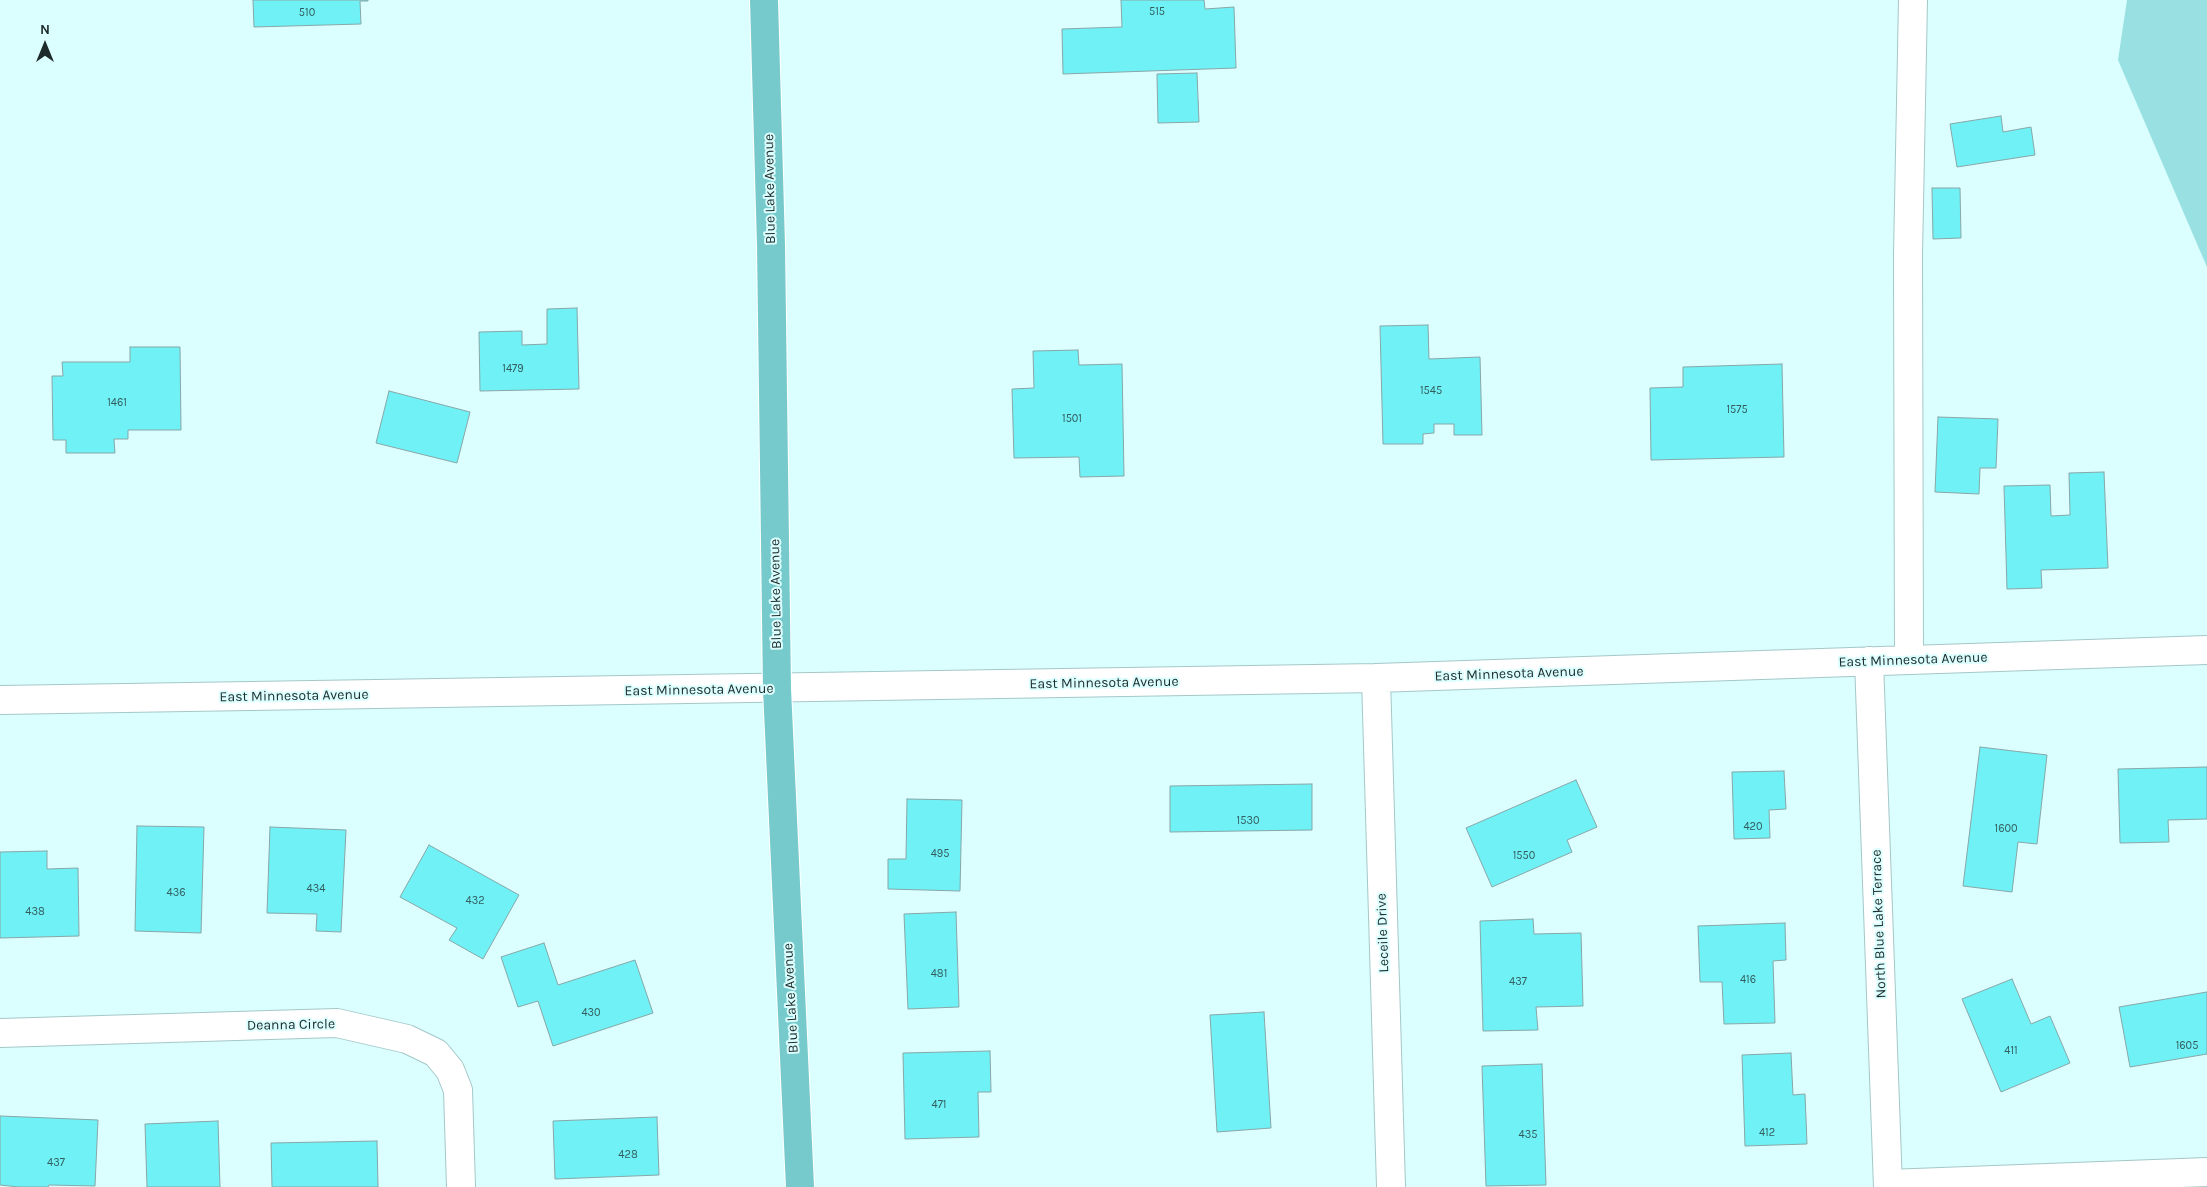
<!DOCTYPE html>
<html>
<head>
<meta charset="utf-8">
<style>
  body { margin:0 }
  #map { position:relative; width:2207px; height:1187px; overflow:hidden; background:#dbfefe; font-family:Karla,sans-serif }
  canvas { display:block }
  .north { position:absolute; left:20px; top:20px; width:50px; height:50px; -webkit-text-stroke:4px #dbfefe; paint-order:stroke; rotate:0deg; font-size:14px; font-weight:700; line-height:20px; text-align:center; color:#1e2b2b }
  .north::after { content:''; display:block; margin:auto; width:18px; height:22px; background:#1e2b2b; clip-path:polygon(50% 0,100% 100%,50% 72%,0 100%) }
</style>
</head>
<body>
<div id="map">
<canvas width="2207" height="1187"></canvas>
<div class="north">N</div>
</div>
<script>
const c = document.querySelector('canvas').getContext('2d');
c.lineJoin = 'round';
function fillPath(path, color) { c.fillStyle = color; c.fill(path, 'evenodd'); }
const shape = rows => new Path2D(rows.map(r => 'M' + r).join(''));
function trace(path, color, width, dash) { c.strokeStyle = color; c.lineWidth = width; c.lineCap = dash ? 'butt' : 'round'; c.setLineDash(dash || []); c.stroke(path); }
function label(font, color, halo, rows, align = 'center') {
  c.font = font + ' Karla,sans-serif'; c.lineWidth = 4; c.setLineDash([]); c.textBaseline = 'middle'; c.strokeStyle = halo; c.fillStyle = color; for (const [text, x, y, turn = 0] of rows) {
    c.save(); c.translate(x, y); c.rotate((+turn || 0) * Math.PI / 180); c.textAlign = isNaN(turn) ? turn : align; if (halo) c.strokeText(text, 0, 0); c.fillText(text, 0, 0); c.restore();
  }
}
fillPath(shape([
  [2127,0,2207,0,2207,267,2118,60]
]), '#98e0e1');
const building = shape([
  [253,0,368,0,368,1,360,1,361,24,254,27,253,0],
  [1121,0,1204,0,1205,9,1234,7,1236,68,1063,74,1062,29,1122,27,1121,0],
  [1197,73,1199,122,1158,123,1157,74,1197,73],
  [2001,116,2003,132,2031,127,2035,155,1957,167,1950,124,2001,116],
  [1932,188,1960,188,1961,238,1933,239,1932,188],
  [577,308,579,389,480,391,479,332,522,331,522,345,547,344,547,309,577,308],
  [1428,325,1429,359,1480,357,1482,435,1454,435,1454,424,1434,424,1434,433,1423,434,1423,444,1383,444,1380,326,1428,325],
  [130,347,180,347,181,430,128,430,128,439,114,439,115,453,66,453,66,440,53,440,52,376,63,376,62,362,130,362,130,347],
  [1078,350,1079,365,1122,364,1124,476,1080,477,1079,457,1014,458,1012,389,1034,388,1033,351,1078,350],
  [1782,364,1784,457,1651,460,1650,388,1683,387,1683,367,1782,364],
  [389,391,470,412,457,463,376,443,389,391],
  [1938,417,1998,419,1996,468,1980,468,1979,494,1935,492,1938,417],
  [2104,472,2108,568,2041,570,2042,588,2007,589,2004,486,2050,485,2051,516,2070,515,2069,473,2104,472],
  [1980,747,2047,755,2037,844,2018,842,2012,892,1963,886,1980,747],
  [2207,767,2207,819,2168,820,2169,842,2120,843,2118,769,2207,767],
  [1784,771,1786,809,1769,810,1770,838,1734,839,1732,772,1784,771],
  [1576,780,1597,827,1567,840,1572,852,1492,887,1466,828,1576,780],
  [1312,784,1312,830,1170,832,1170,786,1312,784],
  [907,799,962,800,960,891,888,889,888,859,906,859,907,799],
  [137,826,204,827,201,933,135,931,137,826],
  [270,827,346,830,341,932,316,931,317,914,267,913,270,827],
  [429,845,519,895,483,959,449,940,457,928,400,897,429,845],
  [47,851,47,869,78,868,79,936,0,938,0,852,47,851],
  [956,912,959,1007,908,1009,904,914,956,912],
  [1533,919,1534,934,1581,933,1583,1006,1536,1007,1538,1030,1483,1031,1480,921,1533,919],
  [1785,923,1786,960,1773,961,1775,1023,1724,1024,1722,982,1700,982,1698,926,1785,923],
  [544,943,558,985,635,960,653,1013,553,1046,538,1001,518,1007,501,957,544,943],
  [2012,979,2031,1024,2050,1016,2070,1063,2001,1092,1962,999,2012,979],
  [2207,992,2207,1054,2130,1067,2119,1007,2207,992],
  [1264,1012,1271,1128,1217,1132,1210,1015,1264,1012],
  [990,1051,991,1092,978,1092,979,1137,905,1139,903,1053,990,1051],
  [1791,1053,1793,1095,1805,1094,1807,1144,1745,1146,1742,1055,1791,1053],
  [1542,1064,1546,1185,1486,1186,1482,1066,1542,1064],
  [0,1116,98,1120,95,1186,49,1185,48,1187,19,1187,0,1185,0,1116],
  [657,1117,659,1175,555,1179,553,1121,657,1117],
  [218,1121,220,1187,147,1187,145,1124,218,1121],
  [377,1141,378,1187,272,1187,271,1143,377,1141]
]);
fillPath(building, '#70f1f5');
trace(building, '#87a7a8', 1);
const minor = shape([
  [1909,660,1908,255,1913,0],
  [1869,661,1888,1187],
  [1376,678,1391,1187],
  [0,700,1376,678,2207,650],
  [0,1033,337,1023,407,1039,436,1053,450,1070,458,1090,461,1187],
  [1888,1184,2207,1172]
]);
const major = shape([
  [764,0,771,245,777,689,800,1187]
]);
trace(minor, '#a5c7c8', 30);
trace(major, '#fff', 30);
trace(minor, '#fff', 28);
trace(major, '#76cacc', 28);
label('11px', '#325c5e', null, [
  ["515",1157,12],
  ["510",307,13],
  ["1479",513,369],
  ["1545",1431,391],
  ["1461",117,403],
  ["1575",1737,410],
  ["1501",1072,419],
  ["1530",1248,821],
  ["420",1753,827],
  ["1600",2006,829],
  ["495",940,854],
  ["1550",1524,856],
  ["434",316,889],
  ["436",176,893],
  ["432",475,901],
  ["438",35,912],
  ["481",939,974],
  ["416",1748,980],
  ["437",1518,982],
  ["430",591,1013],
  ["1605",2187,1046],
  ["411",2011,1051],
  ["471",939,1105],
  ["412",1767,1133],
  ["435",1528,1135],
  ["428",628,1155],
  ["437",56,1163]
]);
label('14px', '#1e2b2b', '#dbfefe', [
  ["Blue Lake Avenue",770,189,-91],
  ["Blue Lake Avenue",776,594,-91],
  ["East Minnesota Avenue",1913,660,-2],
  ["East Minnesota Avenue",1509,674,-2],
  ["East Minnesota Avenue",1104,683,-1],
  ["East Minnesota Avenue",699,690,-1],
  ["East Minnesota Avenue",294,696,-1],
  ["North Blue Lake Terrace",1879,924,-92],
  ["Leceile Drive",1383,933,-92],
  ["Blue Lake Avenue",791,998,-93],
  ["Deanna Circle",291,1025,-1]
]);
</script>
</body>
</html>
